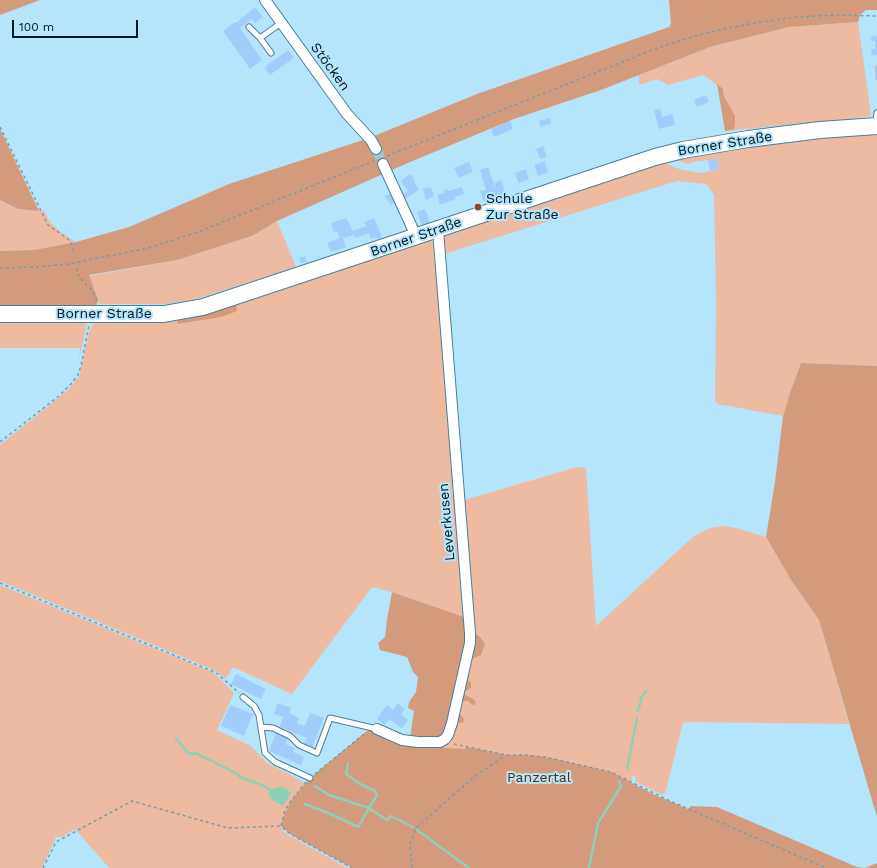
<!DOCTYPE html>
<html>
<head>
<meta charset="utf-8">
<style>
  body { margin:0 }
  #map { position:relative; width:877px; height:868px; overflow:hidden; background:#b5e5fd; font-family:"Work Sans",sans-serif }
  canvas { display:block }
  .scale { position:absolute; left:12px; top:20px; width:126px; height:18px; box-sizing:border-box; border:2px solid #001620; border-top:0; padding-left:5px; font-size:12px; line-height:14px; white-space:nowrap; color:#001620; -webkit-text-stroke:3px #b5e5fd; paint-order:stroke }
</style>
</head>
<body>
<div id="map">
<canvas width="877" height="868"></canvas>
<div class="scale">100 m</div>
</div>
<script>
const c = document.querySelector('canvas').getContext('2d');
c.lineJoin = 'round';
function fillPath(path, color) { c.fillStyle = color; c.fill(path, 'evenodd'); }
const shape = rows => new Path2D(rows.map(r => 'M' + r).join(''));
function trace(path, color, width, dash) { c.strokeStyle = color; c.lineWidth = width; c.lineCap = dash ? 'butt' : 'round'; c.setLineDash(dash || []); c.stroke(path); }
function label(font, color, halo, rows, align = 'center') {
  c.font = font + ' "Work Sans",sans-serif'; c.lineWidth = 4; c.setLineDash([]); c.textBaseline = 'middle'; c.strokeStyle = halo; c.fillStyle = color; for (const [text, x, y, turn = 0] of rows) {
    c.save(); c.translate(x, y); c.rotate((+turn || 0) * Math.PI / 180); c.textAlign = isNaN(turn) ? turn : align; if (halo) c.strokeText(text, 0, 0); c.fillText(text, 0, 0); c.restore();
  }
}
fillPath(shape([
  [858,22,871,115,868,117,734,130,735,125,727,100,723,94,723,89,703,75,668,85,657,79,639,85,639,75,710,47,789,27],
  [877,131,877,366,801,363,791,390,783,416,718,404,715,401,716,301,714,195,706,184,677,181,444,254,443,235,662,162,682,170,701,173,719,169,718,159,693,162,688,164,676,160,675,159,700,151],
  [0,200,18,209,45,211,48,219,52,224,63,234,76,242,34,250,0,251],
  [277,221,296,267,193,300,166,304,99,304,89,276,177,260,252,236],
  [431,240,435,244,467,618,392,592,372,587,292,694,233,667,226,679,218,673,209,668,0,581,0,445,68,390,79,377,89,331,93,324,236,303],
  [0,319,83,322,87,324,79,359,80,348,0,348],
  [577,467,586,468,596,626,694,536,710,528,724,526,736,528,766,537,791,580,819,620,849,724,685,722,683,723,665,794,663,793,662,795,635,781,636,777,632,775,630,793,352,868,290,834,281,826,283,831,288,835,348,868,109,868,75,829,62,837,56,837,42,868,0,868,0,585,212,672,224,682,224,683,234,693,217,730,251,746,267,763,293,776,310,787,430,748,446,746,452,733,459,714,464,692,472,631,461,501]
]), '#edbba1');
fillPath(shape([
  [0,0,40,0,0,15],
  [669,0,877,0,877,10,866,10,860,15,858,22,789,27,710,47,601,90,514,119,410,162,277,221,252,236,177,260,89,275,98,300,96,307,0,308,0,251,34,250,76,242,129,227,229,184,369,138,477,94,669,27,671,23],
  [717,84,723,89,723,94,735,116,735,125,734,130,725,131],
  [0,129,39,211,18,209,0,200],
  [236,303,237,311,221,317,177,324,178,318],
  [801,363,877,366,877,817,819,620,791,580,766,537,775,482,783,416,791,390],
  [392,592,467,618,472,631,480,637,485,644,481,655,470,660,465,679,471,682,471,688,464,692,465,695,472,698,476,702,474,705,471,704,468,701,462,701,456,712,462,716,465,720,462,723,454,722,442,736,425,740,410,738,414,711,408,708,409,702,416,692,418,677,413,672,407,657,380,650,378,643,385,637,387,620],
  [377,729,410,744,445,748,465,749,466,747,506,755,525,755,545,757,611,772,655,795,688,809,691,806,717,807,857,867,865,868,877,863,877,868,352,868,290,834,281,826,283,818,291,801,310,778,367,731]
]), '#d39a7c');
fillPath(shape([
  [282,787,285,788,291,793,283,806,272,800,268,794,272,789]
]), '#8bd2b8');
trace(shape([
  [638,711,638,708,640,705,641,698,646,691],
  [176,738,187,752,192,754,195,753,210,760,237,774,240,777,262,785,273,792],
  [627,769,637,718],
  [315,786,329,795,369,808,377,795,375,791,360,784,346,774,348,764],
  [305,804,333,815,356,826,359,826,369,808,385,819,388,820,391,816,413,827],
  [417,830,469,868],
  [589,868,598,823,620,788,621,786,619,781]
]), '#8bd2b8', 2.5);
fillPath(shape([
  [255,7,263,17,255,23,252,19,240,28,262,60,250,69,223,31,235,22,236,23],
  [877,36,877,55,872,55,871,49,875,49,875,41,871,41,870,37],
  [288,50,294,58,270,75,265,69,267,67,266,66],
  [875,66,877,66,877,80,875,80],
  [706,95,709,102,697,107,694,100],
  [660,109,662,117,673,114,675,125,659,129,654,110],
  [550,118,551,124,540,127,539,121],
  [510,121,513,129,494,137,491,129],
  [543,146,547,157,540,159,536,149],
  [717,159,719,169,710,170,708,160],
  [545,161,548,172,538,176,534,165],
  [469,162,473,172,459,178,454,168],
  [488,167,495,186,496,186,495,183,501,180,506,195,484,202,480,191,486,190,480,170],
  [526,169,529,179,518,183,515,173],
  [410,174,415,180,414,181,419,190,405,199,402,195,408,191,401,181],
  [428,187,428,188,431,187,434,196,426,200,423,189],
  [462,187,464,194,455,197,456,199,440,205,437,195,444,193,443,191,448,189,448,191],
  [391,193,396,202,391,205,385,196],
  [425,209,430,222,422,225,417,212],
  [346,218,353,231,366,226,364,222,374,218,382,237,377,239,376,237,371,239,369,233,356,238,354,235,343,238,346,247,331,252,327,243,340,238,337,231,334,232,331,223],
  [305,256,307,262,301,263,299,258],
  [236,674,266,689,261,699,231,684],
  [278,703,291,708,289,713,299,718,297,723,305,726,310,713,324,718,312,748,304,744,307,738,280,727,283,717,274,714],
  [398,703,405,709,401,714,408,720,402,728,389,719,385,725,377,719,387,705,393,710],
  [230,705,253,714,244,736,221,726],
  [276,733,288,738,285,744,295,748,293,752,304,757,301,765,269,751]
]), '#a0cdfb');
trace(shape([
  [376,149,383,164]
]), '#9ac6dc', 10, [10, 5]);
const lane = shape([
  [249,27,260,38],
  [271,53,260,38,281,23],
  [876,123,877,113],
  [243,697,254,706,259,715,265,753,275,762,310,778],
  [261,727,273,728,290,736,299,745,317,753,330,718,377,729]
]);
const street = shape([
  [265,0,347,114,371,140,376,149],
  [383,164,416,236],
  [377,729,402,740,418,742,440,742,445,739,448,735,452,723,470,643,470,633,438,230]
]);
const primary = shape([
  [0,314,164,314,203,307,655,157,683,150,748,139,820,130,877,126]
]);
trace(lane, '#45809b', 7);
trace(street, '#45809b', 12);
trace(primary, '#45809b', 18);
trace(shape([
  [0,127,48,225,68,239,72,245,74,254],
  [387,156,645,53,669,44,709,32,754,23,797,17,839,15,877,16],
  [0,268,36,267,68,264,148,248,198,232,374,161],
  [77,268,77,272,80,278,92,290,97,301],
  [0,442,59,396,71,384,78,375,81,366,89,325],
  [0,583,212,671,219,675,239,693],
  [454,744,506,755,525,755,545,757,611,772,670,801,826,868],
  [315,774,364,734],
  [306,782,291,801,285,810,281,826,290,834,352,868],
  [43,868,56,842,132,801,228,828,281,826],
  [412,868,410,844,416,828,474,777,506,755]
]), '#759bae', 1.5, [3, 3]);
trace(lane, '#fff', 5);
trace(street, '#fff', 10);
trace(primary, '#fff', 16);
for (const [x, y, r, color] of [
  [478,207,4,"#8e491f"]
]) { const dot = new Path2D(); dot.arc(x, y, r, 0, 2 * Math.PI); c.fillStyle = color; c.fill(dot); trace(dot, '#b5e5fd', 1.5); }
label('14px', '#001620', '#b5e5fd', [
  ["Stöcken",330,67,54],
  ["Borner Straße",725,144,-9],
  ["Borner Straße",416,237,-19],
  ["Borner Straße",104,314],
  ["Leverkusen",447,522,-95]
]);
label('14px', '#001620', '#b5e5fd', [
  ["Schule",486,199],
  ["Zur Straße",486,215]
], 'left');
label('14px', '#5f2b06', '#b5e5fd', [
  ["Panzertal",539,778]
]);
</script>
</body>
</html>
